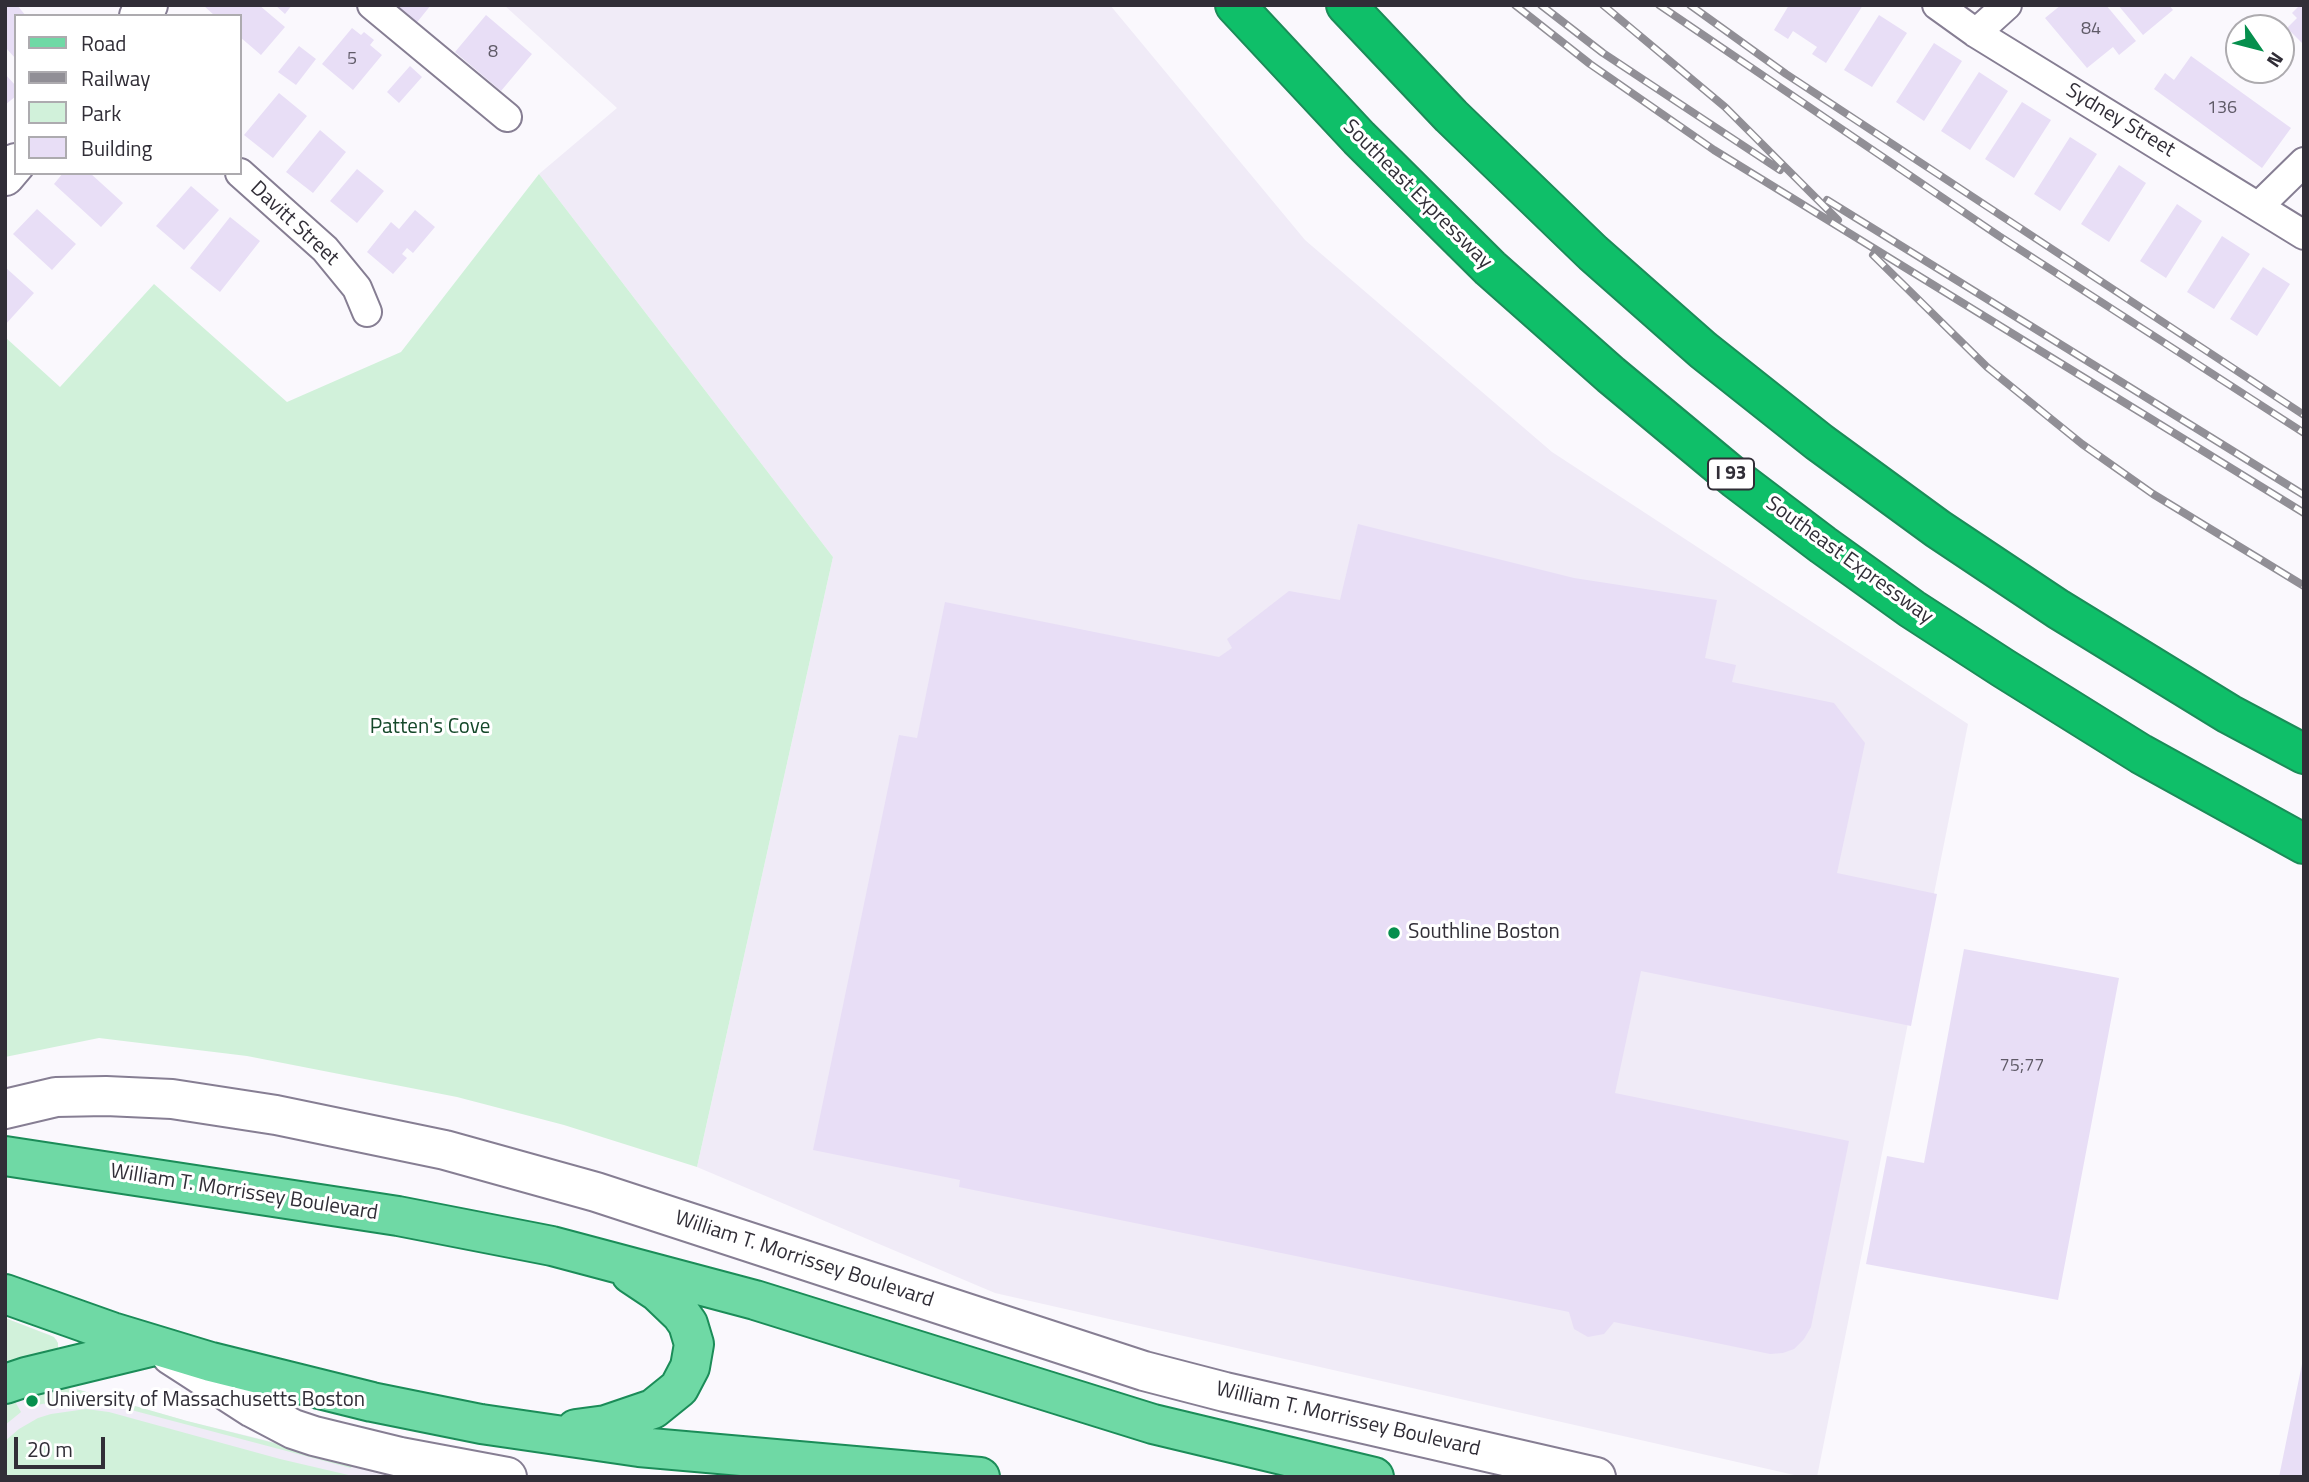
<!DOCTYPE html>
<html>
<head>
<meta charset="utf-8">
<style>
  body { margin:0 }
  #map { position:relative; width:2309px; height:1482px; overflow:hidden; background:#faf8fd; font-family:"Titillium Web",sans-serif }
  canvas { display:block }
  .frame { position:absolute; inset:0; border:7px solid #312e37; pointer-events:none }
  .legend { position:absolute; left:14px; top:14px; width:228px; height:161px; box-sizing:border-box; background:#fff; border:2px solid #adabaf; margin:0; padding:9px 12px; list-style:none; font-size:21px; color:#312e37 }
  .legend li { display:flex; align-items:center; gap:14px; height:35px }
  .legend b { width:35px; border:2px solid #adabaf }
  .north { position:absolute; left:2225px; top:14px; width:70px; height:70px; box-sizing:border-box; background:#fff; border:2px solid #adabaf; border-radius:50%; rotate:125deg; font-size:19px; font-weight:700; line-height:28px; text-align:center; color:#312e37 }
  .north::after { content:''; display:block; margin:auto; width:24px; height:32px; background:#068f4d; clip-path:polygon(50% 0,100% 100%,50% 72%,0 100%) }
  .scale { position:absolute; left:14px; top:1437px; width:91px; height:32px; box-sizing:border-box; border:4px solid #312e37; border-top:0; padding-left:9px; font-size:21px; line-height:24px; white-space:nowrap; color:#312e37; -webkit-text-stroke:5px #fff; paint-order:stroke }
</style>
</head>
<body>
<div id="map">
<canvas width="2309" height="1482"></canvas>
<div class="frame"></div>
<ul class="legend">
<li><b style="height:9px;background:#6fd9a5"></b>Road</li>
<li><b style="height:9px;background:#918f96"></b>Railway</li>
<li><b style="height:19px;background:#d1f1da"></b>Park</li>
<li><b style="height:19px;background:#e8def6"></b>Building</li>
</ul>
<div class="north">N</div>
<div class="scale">20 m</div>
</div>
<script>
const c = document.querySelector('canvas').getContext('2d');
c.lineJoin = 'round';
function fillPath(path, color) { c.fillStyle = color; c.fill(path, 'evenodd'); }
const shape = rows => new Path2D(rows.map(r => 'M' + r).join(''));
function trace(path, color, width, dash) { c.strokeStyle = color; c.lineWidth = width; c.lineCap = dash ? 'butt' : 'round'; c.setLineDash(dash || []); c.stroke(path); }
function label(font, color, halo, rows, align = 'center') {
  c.font = font + ' "Titillium Web",sans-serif'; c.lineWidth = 6; c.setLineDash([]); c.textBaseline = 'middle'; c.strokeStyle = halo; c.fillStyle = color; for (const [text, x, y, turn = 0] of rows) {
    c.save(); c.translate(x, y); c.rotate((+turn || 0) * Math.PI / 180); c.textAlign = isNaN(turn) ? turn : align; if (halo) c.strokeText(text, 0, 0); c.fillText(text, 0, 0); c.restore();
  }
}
fillPath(shape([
  [504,5,1110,5,1305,240,1552,452,1968,724,1817,1477,1803,1477,995,1293,697,1167,833,557,539,174,617,108],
  [5,1318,50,1335,57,1340,60,1388,76,1389,187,1421,416,1477,5,1477]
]), '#f0ebf7');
fillPath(shape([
  [539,174,833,557,697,1167,564,1125,457,1097,247,1056,99,1038,5,1057,5,337,60,387,154,284,287,402,401,352],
  [5,1318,54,1337,58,1343,58,1350,10,1369,5,1362],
  [60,1388,76,1389,187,1421,334,1458,352,1465,351,1468,101,1402,63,1400,37,1405,28,1393],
  [13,1398,21,1412,5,1425,5,1402],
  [86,1409,109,1412,280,1459,357,1477,5,1477,5,1441,19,1429,38,1418,51,1414]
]), '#d1f1da');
fillPath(shape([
  [5,5,17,5,26,16,16,16,16,59,5,47],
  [203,5,259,5,285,27,261,55,240,37,240,16,215,16],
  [275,5,292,5,285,14],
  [396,5,431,5,414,26,402,15,404,12],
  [1789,5,1863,5,1826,63,1812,54,1817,47,1793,31,1788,39,1774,30],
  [2061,5,2106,5,2136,41,2119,55,2113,47,2087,68,2045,18],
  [2118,5,2169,5,2173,10,2143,35],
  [2300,5,2304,5,2304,45,2287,28,2297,18,2292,13],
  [486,15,532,54,501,91,455,52],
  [1879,15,1907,33,1872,87,1844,70],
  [352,28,361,35,364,32,374,40,370,45,382,55,353,90,322,64],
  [1934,43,1962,61,1924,121,1896,102],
  [299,46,316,59,296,85,278,72],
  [2191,56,2291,128,2262,168,2154,89,2165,73,2174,80],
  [410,66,422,77,399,103,387,92],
  [1979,72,2008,91,1970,150,1941,131],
  [5,74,16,86,16,96,5,105],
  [279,93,307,116,273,158,244,135],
  [2022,102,2051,120,2014,178,1985,159],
  [320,130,346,152,313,193,286,172],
  [2070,137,2097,154,2060,211,2034,194],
  [2119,165,2146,183,2109,242,2081,224],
  [357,169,384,191,357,223,330,201],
  [63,173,90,173,123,203,101,227,54,184],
  [191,186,219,210,184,250,156,226],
  [2177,204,2202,221,2166,278,2140,261],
  [37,209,76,244,52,270,13,234],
  [415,210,435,227,413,253,407,248,402,254,407,258,393,274,367,252,391,222,399,229],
  [230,217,260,241,220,292,190,268],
  [2222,236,2250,254,2214,309,2187,292],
  [5,267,34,293,5,325],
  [2263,267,2290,284,2257,336,2230,319],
  [1358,524,1574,578,1717,600,1705,658,1736,665,1732,682,1834,703,1865,743,1837,873,1937,894,1911,1026,1641,971,1615,1093,1849,1141,1811,1327,1804,1339,1794,1349,1783,1353,1770,1354,1614,1322,1604,1334,1588,1337,1574,1329,1569,1312,959,1187,960,1180,813,1150,899,735,917,738,945,602,1219,657,1232,648,1227,639,1289,591,1340,600],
  [1964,949,2119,978,2058,1300,1866,1264,1887,1156,1924,1163],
  [2303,1359,2304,1477,2279,1477]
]), '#e8def6');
const street = shape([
  [372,5,507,117],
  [1937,5,1976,33,2304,235],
  [1976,33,2007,5],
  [240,173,325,249,357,288,367,312],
  [2259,206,2304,162]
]);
const secondary = shape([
  [139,16,148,5],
  [5,176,16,163],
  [5,1109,56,1097,106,1096,172,1099,276,1115,445,1150,596,1192,1144,1371,1225,1392,1596,1477],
  [171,1355,253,1408,293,1429,314,1436,400,1457,507,1477]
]);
const primary = shape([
  [5,1156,398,1216,552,1246,755,1300,1153,1424,1374,1477],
  [5,1294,112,1332,211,1362,372,1402,481,1424,639,1447,980,1477],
  [5,1384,26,1377,154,1346],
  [576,1429,606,1425,653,1409,679,1388,690,1367,694,1344,688,1324,681,1314,658,1292,631,1274]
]);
const highway = shape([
  [1235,5,1359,138,1490,268,1611,375,1736,479,1823,545,1912,609,2003,668,2141,754,2304,844],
  [1346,5,1451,116,1593,253,1703,350,1819,442,1938,529,2058,609,2229,714,2304,754]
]);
trace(street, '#867e93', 32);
trace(secondary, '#867e93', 42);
trace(primary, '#1b8c58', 42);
trace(highway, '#1b8c58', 42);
trace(street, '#fff', 28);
trace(secondary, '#fff', 38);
trace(primary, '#6fd9a5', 38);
trace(highway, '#0fbf69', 38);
const rail = shape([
  [1515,5,1590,64,1714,150,2304,513],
  [1541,5,1603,53,1780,170],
  [1603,5,1725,107,1838,220],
  [1659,5,1999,236,2304,433],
  [1690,5,1786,74,2304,415],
  [1827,200,2304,495],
  [1873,255,1987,367,2082,444,2153,494,2304,586]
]);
trace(rail, '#918f96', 8);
trace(rail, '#fff', 5, [16]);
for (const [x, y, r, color] of [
  [1394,933,7,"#068f4d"],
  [32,1401,7,"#068f4d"]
]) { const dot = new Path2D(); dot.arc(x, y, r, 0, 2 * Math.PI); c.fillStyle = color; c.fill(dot); trace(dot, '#fff', 2.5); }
label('18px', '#5f5a67', null, [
  ["84",2091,30],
  ["8",493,53],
  ["5",352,60],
  ["136",2222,109],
  ["75;77",2022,1067]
]);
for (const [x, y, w] of [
  [1731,474,46]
]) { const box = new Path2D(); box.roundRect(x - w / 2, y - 15.5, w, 31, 5); c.fillStyle = '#fff'; c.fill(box); trace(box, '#312e37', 2); }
label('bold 19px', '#312e37', null, [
  ["I 93",1731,474]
]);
label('21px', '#312e37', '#fff', [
  ["Sydney Street",2120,121,31],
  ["Southeast Expressway",1417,195,45],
  ["Davitt Street",294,224,43],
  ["Southeast Expressway",1849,561,36],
  ["William T. Morrissey Boulevard",244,1193,9],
  ["William T. Morrissey Boulevard",804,1260,18],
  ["William T. Morrissey Boulevard",1348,1420,13]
]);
label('21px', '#144829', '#fff', [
  ["Patten's Cove",430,728]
]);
label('21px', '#312e37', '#fff', [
  ["Southline Boston",1408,933],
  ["University of Massachusetts Boston",46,1401]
], 'left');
</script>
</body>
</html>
